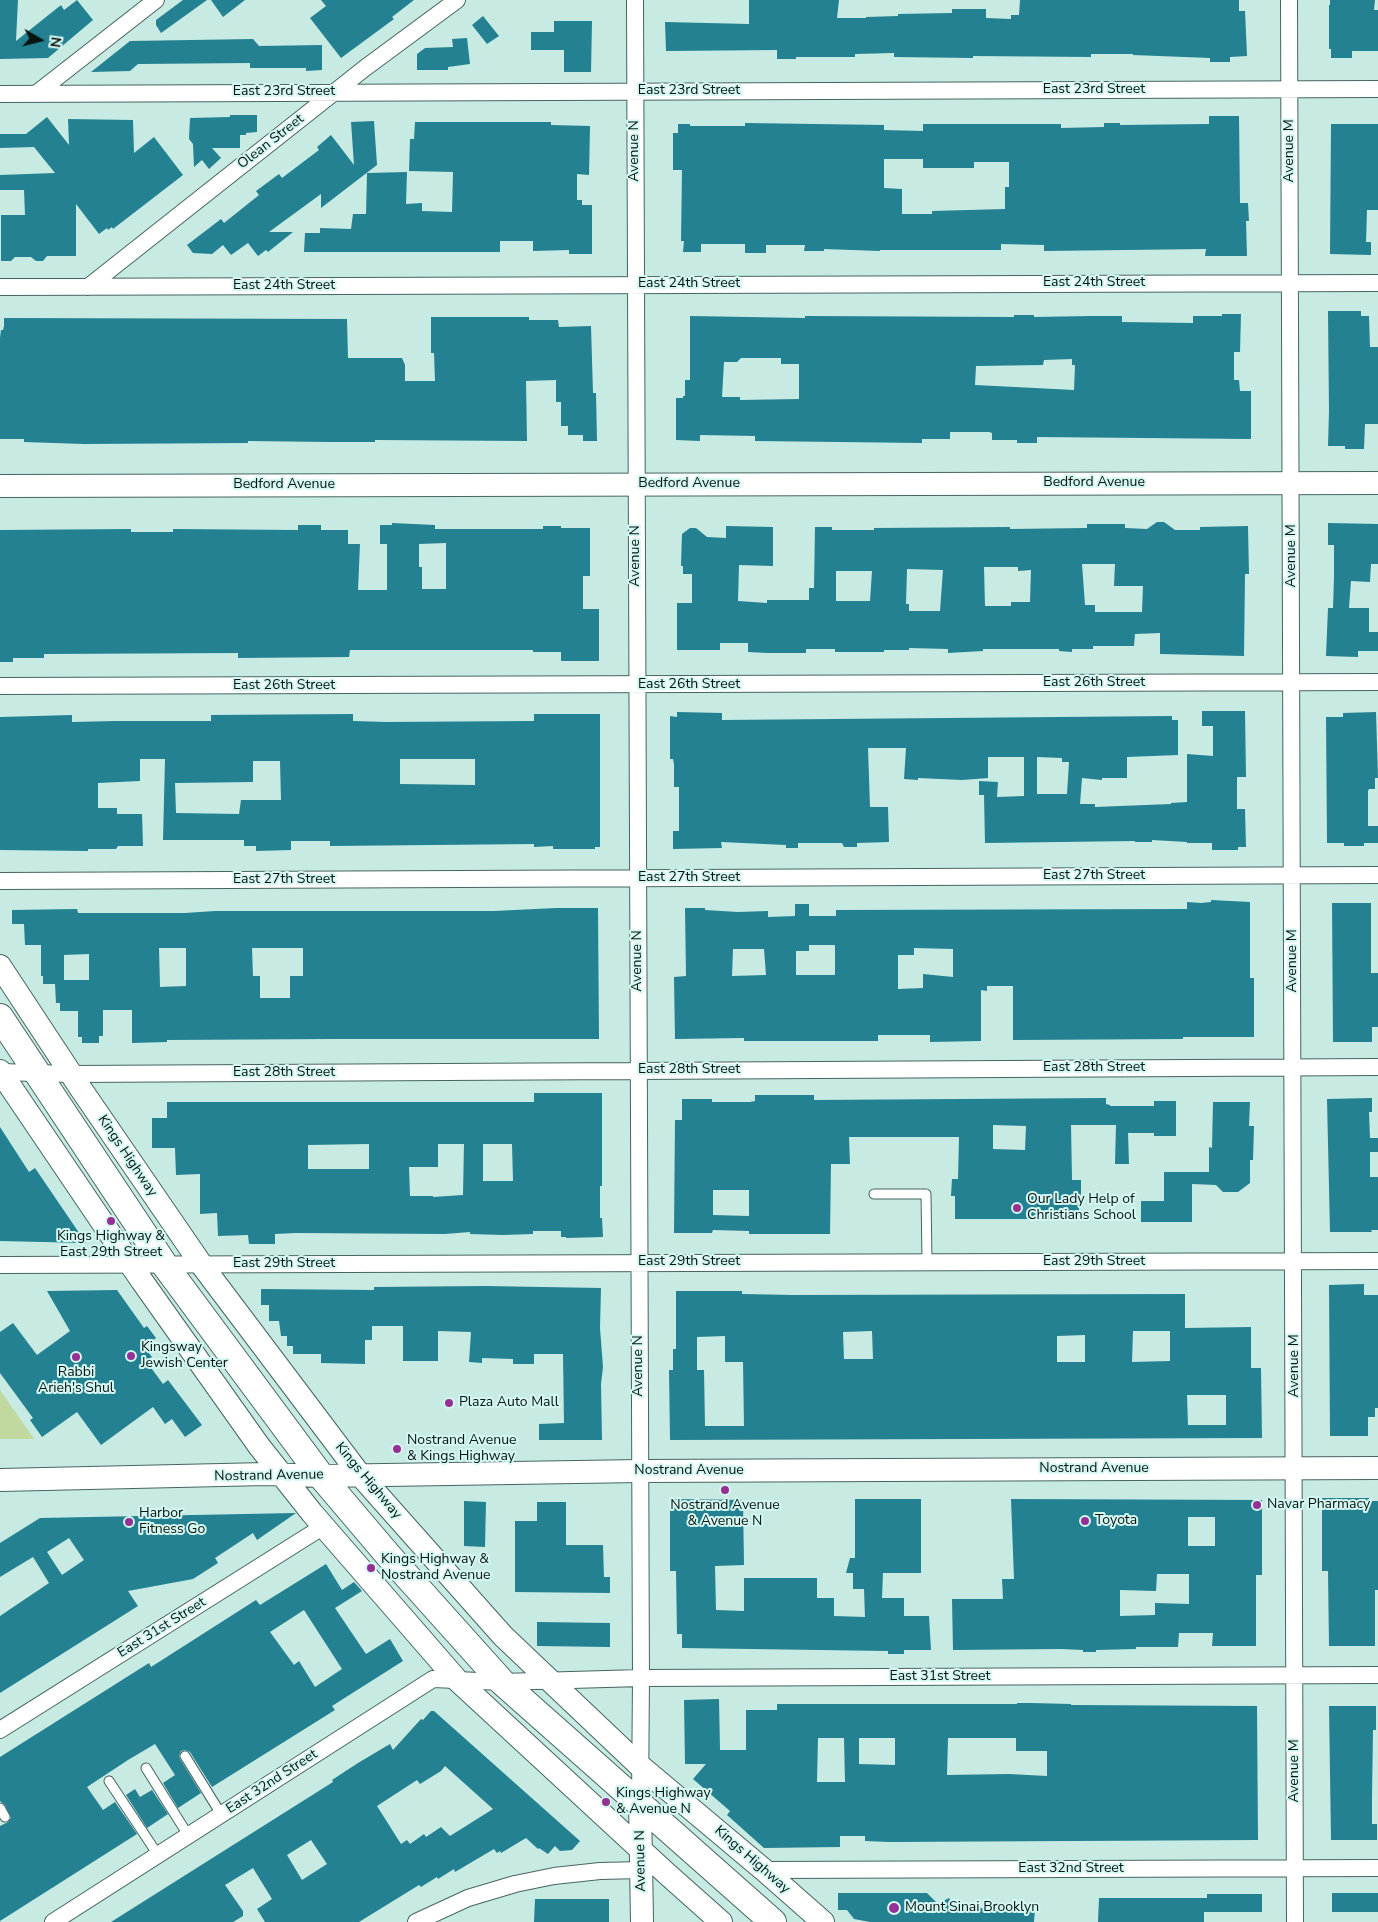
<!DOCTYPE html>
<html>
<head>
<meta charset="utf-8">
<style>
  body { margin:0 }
  #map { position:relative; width:1378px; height:1922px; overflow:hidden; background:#c7eae3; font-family:"Nunito Sans",sans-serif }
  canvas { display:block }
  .north { position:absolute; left:15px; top:15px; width:50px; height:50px; -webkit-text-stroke:4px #d4f7f1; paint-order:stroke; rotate:98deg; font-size:14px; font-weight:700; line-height:20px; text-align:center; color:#071412 }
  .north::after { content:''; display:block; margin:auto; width:18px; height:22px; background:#071412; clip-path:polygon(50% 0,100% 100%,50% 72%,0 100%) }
</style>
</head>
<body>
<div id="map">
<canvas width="1378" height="1922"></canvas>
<div class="north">N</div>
</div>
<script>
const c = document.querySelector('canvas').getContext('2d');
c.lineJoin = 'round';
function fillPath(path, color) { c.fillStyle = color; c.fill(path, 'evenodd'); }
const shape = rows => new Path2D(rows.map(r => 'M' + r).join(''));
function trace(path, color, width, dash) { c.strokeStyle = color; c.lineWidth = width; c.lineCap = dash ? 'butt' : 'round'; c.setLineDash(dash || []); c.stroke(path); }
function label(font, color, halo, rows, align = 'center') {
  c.font = font + ' "Nunito Sans",sans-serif'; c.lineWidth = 4; c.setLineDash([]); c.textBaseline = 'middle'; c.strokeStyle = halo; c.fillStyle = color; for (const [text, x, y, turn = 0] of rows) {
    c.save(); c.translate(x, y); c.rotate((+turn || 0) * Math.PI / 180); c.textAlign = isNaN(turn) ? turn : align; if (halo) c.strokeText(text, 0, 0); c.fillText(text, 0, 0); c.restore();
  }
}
fillPath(shape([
  [0,1390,34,1439,0,1439]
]), '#c1d89f');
fillPath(shape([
  [0,0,18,0,16,41,61,5,64,10,77,0,93,20,48,58,0,59],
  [183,0,207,0,161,33,156,25,156,20],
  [211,0,245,0,223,17],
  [321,0,414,0,392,17,394,19,341,58,310,18,326,6],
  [749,0,839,0,837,18,866,18,866,17,898,16,898,14,952,13,952,9,986,9,986,18,1011,19,1011,15,1019,15,1020,0,1239,0,1239,11,1245,11,1247,56,1230,57,1230,62,1210,62,1210,58,1133,55,1133,54,1091,54,1091,57,973,56,973,58,894,57,894,53,855,54,855,57,796,57,796,59,777,59,777,50,666,51,665,22,749,24],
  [1330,0,1375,0,1374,10,1378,10,1378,51,1352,51,1352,58,1331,58,1331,49,1329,49,1329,5,1330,5],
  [483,16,499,36,487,44,472,25],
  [554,21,592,21,591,72,564,72,564,50,531,50,531,32,554,32],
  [467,38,470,64,448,67,448,70,417,70,417,54,425,48,453,47,452,39],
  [253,39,259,46,322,45,322,70,306,71,306,68,250,68,250,63,138,64,130,71,91,72,130,41],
  [230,115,257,115,257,132,246,133,246,135,240,135,240,148,212,148,221,158,209,169,202,160,194,167,193,144,189,139,190,118,230,117],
  [1209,116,1239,116,1240,203,1248,203,1249,221,1246,221,1247,256,1205,256,1206,249,1044,251,1044,245,1001,244,1001,250,880,250,880,251,824,249,824,251,804,251,805,245,766,245,766,253,745,253,745,244,701,244,701,252,683,252,684,241,681,241,682,170,673,170,673,133,678,133,678,124,690,124,690,126,745,126,745,123,884,125,884,130,923,131,923,124,1061,124,1061,128,1104,127,1104,123,1120,123,1120,125,1209,124],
  [884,159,923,159,923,168,974,168,974,162,1009,162,1009,187,1005,187,1005,209,932,211,932,214,902,214,902,189,884,188],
  [47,117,69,145,68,119,133,120,134,153,154,137,183,175,113,229,112,227,108,230,107,228,99,234,76,204,76,256,47,256,43,261,36,261,31,257,15,257,11,261,1,261,1,215,25,215,24,190,0,190,0,175,55,173,34,147,0,148,0,134,26,134],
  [374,121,377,165,321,208,321,194,269,232,293,232,268,252,266,250,258,256,248,243,231,255,223,245,212,254,193,253,187,245,221,219,224,223,259,195,256,191,279,174,282,178,319,150,317,147,331,135,354,165,351,122],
  [415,122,551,122,551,125,590,126,589,175,577,174,577,200,582,200,582,205,592,205,592,254,569,254,569,250,533,251,533,241,500,241,500,252,304,252,305,233,320,233,320,228,351,229,353,214,366,214,367,173,407,172,406,204,422,203,422,211,452,212,453,172,409,171,410,139,414,139],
  [1331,124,1378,124,1378,210,1367,210,1366,242,1371,242,1371,255,1330,254],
  [1328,311,1361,311,1361,316,1369,316,1370,347,1378,347,1378,424,1365,424,1364,449,1345,449,1345,446,1328,446,1329,411],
  [1222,314,1241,314,1240,352,1234,352,1234,380,1239,380,1240,391,1251,391,1251,439,1037,437,1037,443,1017,443,1017,440,992,440,992,433,989,432,950,432,950,439,922,439,922,443,755,441,755,436,700,435,700,441,676,440,676,398,683,398,683,396,685,396,685,380,690,380,690,316,805,318,805,316,1014,317,1014,315,1034,315,1034,317,1091,316,1122,316,1122,322,1193,323,1193,316,1222,316],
  [741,358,781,358,781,364,799,364,799,399,740,400,740,397,722,397,724,362,737,362],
  [1072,359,1072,365,1075,365,1074,390,975,385,976,366,1043,365,1044,360],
  [431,317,529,317,529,320,558,320,559,327,591,326,593,393,596,393,597,441,583,441,583,435,568,435,568,426,561,426,561,402,556,402,556,380,526,381,527,441,375,440,375,442,329,442,248,441,248,443,84,444,24,442,24,439,0,439,0,338,1,330,3,330,4,326,4,318,347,319,348,358,402,358,405,365,405,381,435,381,434,353,431,353],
  [1157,522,1164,522,1175,530,1200,530,1200,527,1248,526,1249,574,1245,574,1244,656,1160,654,1160,633,1135,634,1134,646,1093,646,1093,649,1072,649,1072,652,1059,651,1059,649,983,649,983,651,948,653,948,649,909,648,909,650,884,650,884,652,835,652,835,649,806,649,806,653,768,653,748,652,748,643,720,643,720,650,677,650,677,603,692,603,692,574,683,574,683,566,681,566,682,534,690,528,696,528,707,537,726,538,726,526,773,527,773,566,739,565,738,601,767,603,767,600,809,600,809,588,814,588,815,527,832,527,832,530,874,530,874,528,1010,527,1010,529,1087,528,1087,524,1125,524,1125,528,1147,529],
  [1082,564,1115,564,1114,586,1143,586,1142,612,1095,612,1095,605,1085,605],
  [984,567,1018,567,1018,571,1031,570,1030,602,1011,602,1011,606,985,606],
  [907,569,943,570,940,611,909,611,909,604,906,604],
  [836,571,872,571,870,601,836,601],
  [392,523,435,525,435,529,543,529,543,526,561,526,561,528,590,528,590,576,583,576,583,609,599,609,599,661,561,661,561,652,533,652,533,650,350,650,349,657,238,658,238,653,44,654,44,658,13,658,13,662,0,662,0,530,131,529,131,532,173,532,173,529,298,530,298,525,321,525,321,530,348,530,348,544,360,544,358,590,387,590,387,544,380,544,380,525,392,525],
  [446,543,446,589,422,589,422,567,419,567,419,544],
  [1328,523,1378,524,1378,564,1371,564,1370,582,1351,581,1349,608,1369,608,1369,632,1378,632,1378,651,1358,651,1358,657,1326,656,1328,608,1333,608,1334,577,1334,545,1328,545],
  [1202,711,1245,711,1246,777,1237,777,1237,809,1245,809,1246,847,1238,847,1238,850,1212,850,1212,843,1187,843,1187,842,1152,840,1152,842,1135,842,1135,841,985,843,984,795,979,795,979,781,998,782,997,797,1024,796,1024,757,988,757,988,778,962,780,918,778,918,780,904,779,906,748,868,748,870,807,888,807,889,842,857,843,857,847,844,847,842,843,798,843,798,848,786,848,786,845,721,842,722,848,673,849,673,831,679,831,679,787,674,787,674,764,673,759,670,759,670,716,677,717,677,712,722,713,722,720,1172,716,1172,720,1178,720,1178,755,1127,757,1127,778,1102,778,1102,780,1082,778,1080,804,1095,804,1095,807,1171,804,1171,803,1187,802,1187,754,1213,756,1213,726,1202,726],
  [1037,757,1062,758,1062,762,1069,762,1067,794,1037,794],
  [1376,712,1378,778,1375,778,1375,789,1369,789,1368,791,1368,826,1378,826,1378,843,1364,843,1364,846,1344,846,1344,843,1327,843,1326,717,1343,717,1343,713],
  [353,714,353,721,386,722,534,721,534,714,600,714,600,847,595,847,595,849,553,849,553,846,534,847,534,844,330,846,330,841,291,841,291,850,256,851,256,846,244,846,244,840,163,840,165,759,140,759,140,781,98,783,98,808,117,808,117,814,142,814,143,846,118,846,116,849,88,849,88,851,0,850,0,717,72,715,72,722,115,721,211,721,211,715],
  [400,759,475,759,475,785,400,784],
  [253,761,280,761,281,800,241,800,239,814,176,813,175,783,253,782],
  [1211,900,1250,902,1250,978,1254,978,1254,1037,1183,1037,1183,1039,1013,1040,1013,986,987,986,987,991,981,990,981,1041,930,1042,930,1035,878,1035,878,1041,744,1041,744,1038,675,1039,674,977,686,976,685,908,705,908,705,910,738,912,768,911,768,917,795,916,795,904,809,904,809,916,836,916,836,910,1187,909,1187,902,1201,903,1211,902],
  [809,945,835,945,835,975,796,975,796,951,809,951],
  [914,948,953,949,953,977,923,974,923,988,898,989,898,955,914,955],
  [733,949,764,949,766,975,732,976],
  [1332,903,1371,903,1371,973,1378,973,1378,1027,1372,1027,1372,1042,1333,1042],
  [556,908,598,908,599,1039,331,1039,167,1040,167,1042,132,1043,132,1010,103,1010,103,1036,99,1036,99,1043,82,1043,82,1037,78,1037,78,1011,60,1011,60,1003,56,1003,55,984,43,984,43,976,41,976,41,945,25,945,24,924,12,924,12,910,77,909,78,913,185,913,215,911,494,911],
  [159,948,186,948,186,986,160,987],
  [252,948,303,948,303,976,290,976,290,998,260,998,260,976,253,976],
  [89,954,89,980,64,980,64,955],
  [534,1093,602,1093,602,1186,600,1186,600,1218,602,1218,603,1237,566,1238,566,1237,561,1237,561,1231,533,1231,533,1234,503,1235,470,1234,470,1232,445,1234,296,1233,275,1234,275,1244,249,1244,248,1235,218,1236,217,1213,200,1214,200,1174,176,1175,175,1148,152,1148,152,1118,167,1118,167,1102,534,1102],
  [369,1144,369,1169,308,1169,308,1145],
  [438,1144,464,1144,463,1195,433,1197,433,1196,410,1196,409,1167,438,1167],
  [483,1144,512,1144,513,1181,483,1181],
  [755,1095,814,1095,814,1100,1106,1098,1106,1104,1110,1105,1110,1106,1154,1106,1154,1101,1176,1101,1176,1136,1154,1136,1154,1133,1128,1133,1129,1164,1115,1164,1116,1125,1071,1125,1072,1180,1081,1180,1081,1196,1079,1196,1079,1219,955,1219,955,1196,951,1196,952,1179,958,1179,959,1137,849,1137,850,1164,831,1164,830,1234,749,1234,749,1231,713,1230,712,1233,674,1233,675,1120,682,1120,682,1099,712,1099,712,1102,750,1102,755,1101],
  [993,1125,1026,1126,1025,1150,993,1149],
  [713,1190,749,1190,749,1216,713,1215],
  [1372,1098,1372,1112,1369,1112,1370,1138,1378,1138,1378,1152,1370,1152,1370,1177,1378,1177,1378,1230,1371,1230,1372,1232,1330,1232,1327,1099],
  [1213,1102,1250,1102,1249,1126,1254,1126,1253,1160,1250,1160,1250,1183,1238,1192,1223,1192,1216,1185,1192,1184,1192,1222,1141,1222,1141,1201,1164,1201,1164,1172,1209,1172,1209,1147,1212,1148],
  [0,1127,29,1172,35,1168,86,1243,0,1241],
  [1364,1284,1364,1295,1378,1295,1378,1408,1375,1408,1375,1417,1368,1417,1368,1436,1330,1436,1329,1285],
  [485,1286,601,1288,600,1328,603,1367,601,1384,602,1440,539,1440,539,1424,564,1423,563,1354,534,1354,534,1364,513,1364,513,1359,482,1358,482,1363,469,1362,471,1332,438,1331,438,1361,403,1361,403,1326,372,1326,372,1340,365,1340,365,1364,321,1363,321,1354,293,1354,293,1346,287,1346,287,1336,281,1336,279,1321,269,1321,269,1305,261,1305,261,1289,374,1290,374,1287],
  [117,1290,144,1328,147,1326,156,1338,144,1347,152,1357,146,1361,163,1384,168,1380,202,1425,185,1437,172,1419,165,1424,153,1407,101,1445,77,1412,42,1437,30,1420,33,1418,0,1373,0,1332,13,1323,37,1355,70,1331,47,1291],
  [676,1291,742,1291,742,1294,794,1295,1185,1294,1185,1328,1251,1327,1251,1368,1261,1368,1262,1438,670,1440,669,1370,673,1370,673,1349,676,1349],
  [872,1331,873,1359,844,1359,843,1332],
  [1133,1331,1170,1331,1170,1361,1132,1362],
  [1085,1335,1085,1362,1057,1362,1057,1336],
  [725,1336,725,1362,743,1362,744,1426,705,1426,704,1370,697,1370,697,1337],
  [1187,1395,1226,1395,1226,1425,1188,1425],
  [1322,1498,1369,1498,1369,1501,1378,1501,1378,1590,1375,1590,1375,1646,1329,1646,1328,1571,1322,1571],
  [670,1499,743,1500,744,1565,715,1566,716,1610,744,1611,744,1578,817,1578,817,1598,834,1598,834,1616,865,1617,864,1589,853,1589,853,1573,846,1573,850,1558,855,1558,855,1499,921,1499,921,1573,883,1573,882,1598,904,1598,904,1616,929,1616,931,1650,904,1650,904,1654,888,1654,888,1651,682,1648,682,1634,677,1634,676,1571,670,1571],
  [1011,1499,1262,1500,1262,1575,1256,1575,1256,1646,1212,1646,1213,1633,1179,1633,1178,1647,1136,1647,1136,1649,1096,1650,1096,1652,1083,1652,1083,1650,1061,1649,953,1650,952,1599,1003,1599,1002,1579,1014,1579],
  [1188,1517,1215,1517,1215,1546,1188,1546],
  [1157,1574,1189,1574,1189,1604,1155,1603,1155,1615,1120,1616,1120,1590,1156,1591],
  [464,1501,486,1502,485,1547,464,1546],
  [537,1502,566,1502,566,1545,603,1545,604,1577,610,1577,610,1593,515,1592,515,1521,537,1521],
  [296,1513,257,1540,253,1533,215,1558,218,1563,193,1579,128,1591,138,1606,0,1693,0,1616,49,1583,33,1557,0,1577,0,1543,40,1518],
  [69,1538,84,1560,62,1575,47,1552],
  [326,1564,342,1590,354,1582,362,1591,335,1608,366,1654,390,1639,403,1661,332,1706,335,1710,212,1787,190,1752,185,1750,181,1751,179,1756,180,1759,201,1793,178,1808,163,1783,175,1775,155,1744,128,1760,87,1787,103,1810,115,1802,137,1834,0,1921,0,1826,8,1822,11,1818,5,1805,0,1801,0,1757,149,1663,151,1667,256,1600,260,1605],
  [304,1610,342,1669,315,1687,299,1661,294,1665,270,1632],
  [537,1622,610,1623,610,1647,537,1646],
  [719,1699,720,1750,746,1750,746,1710,777,1710,777,1704,1017,1704,1017,1703,1031,1703,1071,1704,1071,1705,1257,1706,1258,1840,889,1842,865,1841,865,1836,840,1836,840,1847,764,1848,727,1815,730,1811,693,1779,706,1764,685,1764,684,1700],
  [818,1738,844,1738,845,1782,817,1782],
  [859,1738,895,1738,895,1765,859,1764],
  [948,1738,1016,1738,1016,1751,1047,1751,1047,1776,1009,1774,947,1775],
  [1329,1706,1376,1706,1376,1730,1373,1730,1372,1796,1372,1824,1377,1824,1377,1840,1331,1840],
  [431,1711,434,1711,580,1841,572,1850,560,1851,555,1846,548,1854,539,1848,538,1849,526,1838,501,1853,500,1851,497,1853,494,1849,455,1872,454,1869,438,1879,437,1877,421,1887,419,1885,359,1922,265,1922,257,1909,272,1899,253,1868,225,1885,243,1911,243,1916,233,1922,111,1922,333,1782,332,1780,358,1763,390,1744,393,1750,421,1719,423,1720],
  [445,1766,493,1809,450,1836,441,1827,426,1837,424,1834,410,1844,407,1840,401,1844,377,1806,417,1780,420,1784,441,1771],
  [311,1840,327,1864,302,1880,287,1855],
  [135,1789,140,1797,152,1790,168,1814,147,1828,126,1795],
  [838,1893,927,1893,938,1904,949,1898,955,1908,1035,1908,1034,1922,870,1922,854,1919,847,1910,838,1910],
  [1332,1893,1378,1893,1378,1912,1332,1912],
  [1207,1894,1262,1894,1262,1912,1204,1912,1204,1922,1098,1922,1099,1898,1207,1898],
  [535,1899,609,1899,609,1922,534,1922]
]), '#238192');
const lane = shape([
  [874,1194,926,1194,927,1262],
  [185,1756,221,1814],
  [146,1768,188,1835],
  [109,1781,158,1855],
  [0,1808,5,1817]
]);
const street = shape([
  [635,0,641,1678,640,1802],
  [1289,0,1295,1922],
  [37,93,156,0],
  [0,94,1378,89],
  [0,287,1378,283],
  [88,287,365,68,457,0],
  [0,686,1378,682],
  [0,881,1378,875],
  [0,1072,71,1074,1378,1067],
  [0,1265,1378,1261],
  [0,1730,324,1526],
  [764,1870,1378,1868],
  [53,1922,433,1679,502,1682,641,1678,1378,1675],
  [416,1922,468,1898,515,1884,554,1876,600,1871,642,1870]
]);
const secondary = shape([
  [0,486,1378,483],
  [0,966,81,1089,201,1264,360,1475,503,1636,640,1766,764,1870,823,1922],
  [0,1071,142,1281,259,1446,312,1513,457,1680,666,1873,721,1922],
  [0,1480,266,1474,321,1476,640,1471,1378,1468],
  [640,1802,642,1922]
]);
const primary = shape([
  [0,1017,164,1264,321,1476,388,1555,502,1682,773,1922]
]);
trace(lane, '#466560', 11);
trace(street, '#466560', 18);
trace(secondary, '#466560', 24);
trace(primary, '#466560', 28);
trace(lane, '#fff', 9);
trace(street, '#fff', 16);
trace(secondary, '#fff', 22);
trace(primary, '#fff', 26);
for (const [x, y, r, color] of [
  [1017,1208,5,"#973094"],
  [111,1221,5,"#973094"],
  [131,1356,5,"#973094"],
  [76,1357,5,"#973094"],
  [449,1403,5,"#973094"],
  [397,1449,5,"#973094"],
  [725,1490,5,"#973094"],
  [1257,1505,5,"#973094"],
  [1085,1521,5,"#973094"],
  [129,1522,5,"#973094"],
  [371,1568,5,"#973094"],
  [606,1802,5,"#973094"],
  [894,1908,6,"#973094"]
]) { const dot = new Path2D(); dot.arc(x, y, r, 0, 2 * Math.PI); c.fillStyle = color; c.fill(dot); trace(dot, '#d4f7f1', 2); }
label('14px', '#071412', '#d4f7f1', [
  ["East 23rd Street",1094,90],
  ["East 23rd Street",689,91],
  ["East 23rd Street",284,92],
  ["Olean Street",271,142,-38],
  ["Avenue N",635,151,-90],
  ["Avenue M",1290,151,-90],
  ["East 24th Street",1094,283],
  ["East 24th Street",689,284],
  ["East 24th Street",284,286],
  ["Bedford Avenue",1094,483],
  ["Bedford Avenue",689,484],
  ["Bedford Avenue",284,485],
  ["Avenue N",636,556,-90],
  ["Avenue M",1292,556,-90],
  ["East 26th Street",1094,683],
  ["East 26th Street",689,685],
  ["East 26th Street",284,686],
  ["East 27th Street",1094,876],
  ["East 27th Street",689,878],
  ["East 27th Street",284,880],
  ["Avenue N",638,961,-90],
  ["Avenue M",1293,961,-90],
  ["East 28th Street",1094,1068],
  ["East 28th Street",689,1070],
  ["East 28th Street",284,1073],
  ["Kings Highway",127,1156,56],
  ["East 29th Street",689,1262],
  ["East 29th Street",1094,1262],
  ["East 29th Street",284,1264],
  ["Avenue N",639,1366,-90],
  ["Avenue M",1295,1366,-90],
  ["Nostrand Avenue",1094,1469],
  ["Nostrand Avenue",689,1471],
  ["Nostrand Avenue",269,1476,-1],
  ["Kings Highway",368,1481,50],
  ["East 31st Street",162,1628,-32],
  ["East 31st Street",940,1677],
  ["Avenue M",1295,1771,-90],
  ["East 32nd Street",272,1782,-33],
  ["Kings Highway",752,1860,41],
  ["Avenue N",641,1861,-91],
  ["East 32nd Street",1071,1869]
]);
label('14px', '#071412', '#d4f7f1', [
  ["Our Lady Help of",1027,1200],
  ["Christians School",1027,1216],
  ["Kings Highway &",111,1237,"center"],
  ["East 29th Street",111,1253,"center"],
  ["Kingsway",141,1348],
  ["Jewish Center",141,1364],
  ["Rabbi",76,1373,"center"],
  ["Arieh's Shul",76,1389,"center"],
  ["Plaza Auto Mall",459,1403],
  ["Nostrand Avenue",407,1441],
  ["& Kings Highway",407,1457],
  ["Navar Pharmacy",1267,1505],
  ["Nostrand Avenue",725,1506,"center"],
  ["& Avenue N",725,1522,"center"],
  ["Harbor",139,1514],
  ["Fitness Go",139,1530],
  ["Toyota",1095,1521],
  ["Kings Highway &",381,1560],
  ["Nostrand Avenue",381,1576],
  ["Kings Highway",616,1794],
  ["& Avenue N",616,1810],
  ["Mount Sinai Brooklyn",905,1908]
], 'left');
</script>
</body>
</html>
